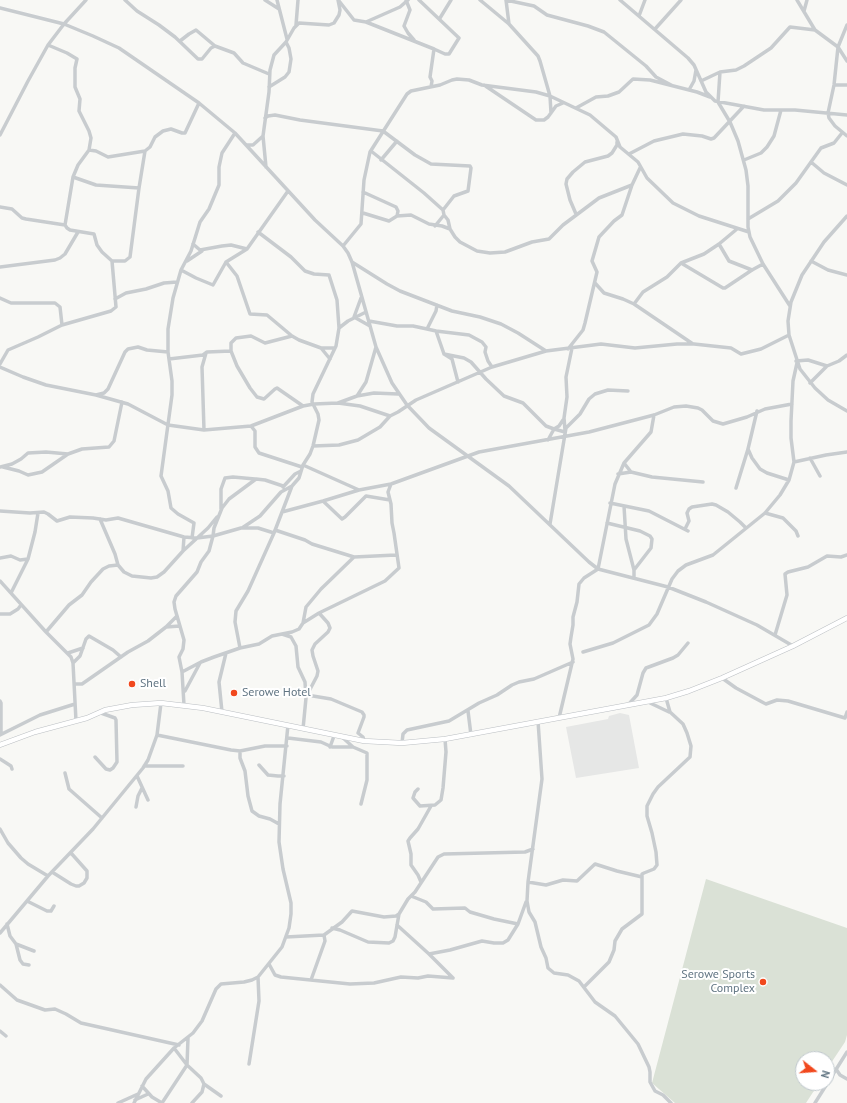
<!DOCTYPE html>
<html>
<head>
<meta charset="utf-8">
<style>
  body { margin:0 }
  #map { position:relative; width:847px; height:1103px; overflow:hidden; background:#f8f8f5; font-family:"PT Sans",sans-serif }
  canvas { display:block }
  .north { position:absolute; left:795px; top:1051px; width:40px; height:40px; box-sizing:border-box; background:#fff; border:1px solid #c0c8cd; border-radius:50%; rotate:107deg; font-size:11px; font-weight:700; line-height:16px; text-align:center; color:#617583 }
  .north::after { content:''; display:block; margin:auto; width:14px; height:18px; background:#f1481d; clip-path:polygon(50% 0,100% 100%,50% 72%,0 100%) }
</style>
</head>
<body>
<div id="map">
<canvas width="847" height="1103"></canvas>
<div class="north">N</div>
</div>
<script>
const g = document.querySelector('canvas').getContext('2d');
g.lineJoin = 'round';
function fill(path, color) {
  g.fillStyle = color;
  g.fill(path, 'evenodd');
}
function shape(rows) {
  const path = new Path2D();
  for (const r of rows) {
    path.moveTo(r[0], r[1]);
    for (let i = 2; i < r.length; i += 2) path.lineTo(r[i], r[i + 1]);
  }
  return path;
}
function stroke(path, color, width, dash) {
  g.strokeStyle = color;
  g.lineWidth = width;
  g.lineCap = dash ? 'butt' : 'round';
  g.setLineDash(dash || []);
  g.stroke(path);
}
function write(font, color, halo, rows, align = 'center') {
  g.font = font + ' "PT Sans",sans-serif';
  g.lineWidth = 4;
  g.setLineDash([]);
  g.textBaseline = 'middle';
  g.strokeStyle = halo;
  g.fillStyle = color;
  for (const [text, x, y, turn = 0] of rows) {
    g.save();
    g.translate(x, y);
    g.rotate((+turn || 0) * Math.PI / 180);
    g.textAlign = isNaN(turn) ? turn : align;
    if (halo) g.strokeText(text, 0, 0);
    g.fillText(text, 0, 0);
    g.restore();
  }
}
fill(shape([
  [620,713,629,715,639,768,576,778,566,727,608,719,609,716]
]), '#e6e7e6');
fill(shape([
  [706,879,847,928,847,1035,845,1042,827,1069,827,1059,803,1059,803,1083,819,1083,806,1103,675,1103,652,1083]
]), '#dae1d6');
const major = shape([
  [0,745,35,732,87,718,105,710,132,705,161,703,203,708,364,741,402,743,445,739,666,698,689,691,722,678,793,646,847,618]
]);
stroke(major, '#bbbfc3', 5.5);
stroke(shape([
  [125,0,137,11,159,25,175,37,198,59,202,59,211,48,215,46,234,53,243,63,269,74],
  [265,0,279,9],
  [277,0,287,39],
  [406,0,410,10,404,26,408,33,414,40],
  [419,0,459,38,449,54,445,54,434,49],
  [480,0,509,24],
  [506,0,534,6,547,15,588,26,604,32,646,66,656,77,673,86],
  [506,0,509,24,538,56,540,61,550,96,551,113],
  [620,0,688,58,694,65,706,92,715,101,764,110,795,110,847,115],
  [797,0,815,30,838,47,847,61],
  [339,1,354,20,366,22,434,49,430,77,432,81,431,87],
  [0,8,64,24,93,36,119,48,199,103,235,133,315,220,343,246,348,253,352,262,376,347,392,383,407,405,429,428,509,486,589,562,598,569,668,587,706,602,757,625,793,646],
  [804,11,807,0],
  [639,16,645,0],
  [440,18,451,0],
  [366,22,400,7,408,0],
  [296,25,298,0],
  [847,25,838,47,834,85,828,113,829,118,835,126,847,136],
  [655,29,681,0],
  [180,41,189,34,196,30,215,46],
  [48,45,67,53,77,59,75,68,75,87,80,99,79,111,89,131,91,138,89,150,78,165,73,177,65,225],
  [720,72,718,102,730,122,738,141,746,170,748,186,748,227,750,237,763,264,790,306],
  [701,81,720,72,736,70,744,66,771,48,790,27,815,30],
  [484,85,536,120,544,120,548,117,556,106,563,103],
  [834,85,847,85],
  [269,87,285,77,289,72,291,59,289,48,286,42],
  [689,90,694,81,696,70],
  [576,108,596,97,608,96,619,92,633,79,650,80,697,92,710,97],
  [265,118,268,116,275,115,300,120,383,131,415,155,431,164,470,166,471,168,468,191,454,196,443,210],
  [0,135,28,81,48,45,64,24,86,0],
  [247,145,253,145,263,136],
  [89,150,96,151,108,157,145,151,150,147,155,137,163,131,171,129,182,133,185,133,199,103],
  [371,151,424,193,443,210,444,215,448,220,450,229],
  [629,154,654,141,683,134,702,136,711,139,714,138,744,106],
  [381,160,397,141],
  [744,160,761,153,767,147,774,136,781,110],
  [811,162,824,173,847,185],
  [266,167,263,136,269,92,270,70,274,55,286,42,294,28,299,23,329,25,334,23,339,15,340,10,338,0],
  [73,177,96,185,139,188,145,151],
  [288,191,247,249,226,262,237,276,250,314,267,315,292,336,299,340,321,348,335,348],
  [363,192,396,207,398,211,397,216],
  [0,207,12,209,22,218,26,219,65,225,67,228,70,230,94,234,97,245,102,252,112,261,116,307,111,311,62,325,38,337,8,350,0,364],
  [363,213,389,221,397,216,411,215,429,224,442,226,450,229,455,237,460,242,477,251,490,253,505,252,532,242,549,239,563,225,599,198,632,185],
  [576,214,570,200,566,184,567,179,573,172,585,162,608,156,612,153,617,145,617,142],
  [847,216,824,242,802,275,791,302,788,321,789,335,800,369,815,388,828,400,847,411],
  [748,219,778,201,796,183,821,148,834,143,842,133],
  [435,226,444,215],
  [258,232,291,257,305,271,314,274,329,275,337,300,339,328],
  [193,244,200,250,222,246,231,245,247,249],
  [719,244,729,261,752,270],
  [343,246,361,224,364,180,370,152,407,94,411,91,440,85,452,80,457,79,469,80,482,85,536,92,550,96,590,115,616,137,620,147,638,162,647,178,673,203,699,216,749,232],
  [112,261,125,261,130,257,139,188],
  [187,261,202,251],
  [811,261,828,270,847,275],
  [352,262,387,284,400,291,452,311,480,317,501,324,518,333,546,351],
  [681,263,723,288,725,288,752,270,763,264],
  [0,267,55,260,60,258,65,254,78,232],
  [181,270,196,278,213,285,226,262],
  [595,283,604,293,623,299,634,304,693,344],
  [0,298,11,303,55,303,60,307,62,325],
  [115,299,126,293,146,289,164,283,177,282],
  [634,304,643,292,667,277,681,263,704,254,719,244,737,229],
  [437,305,436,311,427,329,436,331,444,354,452,359,458,382],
  [354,317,361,298],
  [354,317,370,326],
  [369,321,397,326,413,326,427,329],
  [436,331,469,335,482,342,486,347,485,352,488,361,492,367],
  [292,336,265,343,251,336,236,338,231,343,231,351,237,366,250,388,257,397,264,399,275,389,277,388,303,406],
  [321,348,330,359],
  [568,349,583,330,585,323,597,272,592,261,599,237,614,221,622,215,632,185,640,168],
  [168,352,147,350,138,347,128,349,125,352,108,389,104,393,96,395,128,404,168,425,204,430,251,426,303,406,314,404,338,403,360,406,390,416,398,412,416,400,492,367,546,351,601,344,635,348,677,344,694,344,731,348,741,354,761,349,789,335],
  [444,354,464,358,471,362,486,379,504,396,523,403,546,426,554,429,548,440],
  [169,359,203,355,207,352,231,351],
  [796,361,808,360,827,366],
  [0,367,23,377,46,385,96,395],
  [810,383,827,366,839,361,847,355],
  [357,396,366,382,376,347],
  [338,403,357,396,374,393,398,394],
  [251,426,255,431,255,447,259,453,302,467],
  [554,429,559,426,563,420],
  [554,429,565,432],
  [204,430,202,367,206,353],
  [565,430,564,418,567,397,566,377,572,348],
  [313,446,339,445,358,440,380,427,390,416],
  [748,449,752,458,760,469,767,473,789,480],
  [810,458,820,476],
  [794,462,826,455,847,452],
  [624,463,631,472],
  [303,465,359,490],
  [0,467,12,464,21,459,28,453,46,452,68,454,82,449,109,447,114,441,122,402],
  [3,467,19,471,28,475,42,472,68,454],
  [618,474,631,472,652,477,703,482],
  [283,487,295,474,301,471],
  [736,488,748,449,757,411],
  [323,501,342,519,345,517,366,496,390,500],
  [610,503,649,511,688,531],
  [624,506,626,539,634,570,634,578],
  [221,509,221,489,225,478,233,477,255,479],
  [0,511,30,513,44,512,48,514,57,521,70,517,93,518,106,520,118,518,184,537,197,538,213,536,241,528,258,528,274,533],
  [282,512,323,501,359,490,391,484,479,452,589,432,654,415,674,407,686,406,698,408,702,410,713,421,723,424,747,417,765,409,792,404],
  [765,513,783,518,796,531,798,536],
  [100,519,115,554,118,565],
  [607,523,640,531,650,536,652,539,651,548,634,570],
  [550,524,566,428,580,414,589,399,595,394,608,390,628,391],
  [242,528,260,516,281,492,292,486],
  [685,529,689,521,687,513,689,509,692,507,712,504,716,505,728,512,740,522,746,528],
  [275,530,305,540,312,544,354,557,396,555],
  [192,538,194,523,178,514,171,508,168,491,161,476,172,395,172,381,168,352,168,329,173,298,181,270,191,251,200,222,209,209,219,185,219,167,222,153,235,133],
  [183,551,184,537],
  [0,558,11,556,20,560,28,559],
  [0,581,46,632,71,657,73,663,76,721],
  [11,593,28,559,35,532,38,513],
  [0,614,10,614,18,609,21,605],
  [303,623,306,607,321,589,354,557],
  [166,627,177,616],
  [46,632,69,605,82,595,91,582,103,569,109,566,118,565,124,572,132,576,151,578,157,577,164,572,183,551,208,528,217,517],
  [282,634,291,637,296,646,298,667,305,682,306,698,303,729],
  [775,635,787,595,785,574,788,572,808,567,827,556,841,557,847,555],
  [240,648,235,622,236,611,248,591,274,533,292,486,299,478,303,465,310,454,313,446,319,420,318,414,312,402,313,394,336,346,339,328,348,321,366,312],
  [583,652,613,643,649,625,657,614,672,579,678,571,686,565,713,555,765,513,780,495,789,480,794,462,791,438,791,421,793,381,797,363],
  [68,653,83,648],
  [73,663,80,656,86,639,89,636,113,650,121,657],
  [182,672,179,657,183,649,184,640,175,609,174,602,176,596,197,572,201,562,209,551,213,536,214,528,222,508,229,499,256,479,265,480,283,486],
  [722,678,736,688,764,703,766,704,777,700,788,701,845,718,847,712],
  [74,684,82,684,128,652,148,641,166,627,180,626],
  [185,691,200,663],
  [307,695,331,699,362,712,364,715,364,717,358,733,363,737,364,741],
  [306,697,317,676,318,671,313,656,312,650,315,644,328,632,330,628,328,623,319,613],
  [0,701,1,703,1,734],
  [648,702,669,712],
  [184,705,182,672,201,662,214,657,240,648,259,644,272,636,292,632,299,629,303,623,319,613,385,581,399,568,394,533,392,523,391,504,388,492,391,484],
  [628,705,637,695,643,673,646,668,673,658,678,655,688,643],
  [468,711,471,735],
  [222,712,219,682,226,653],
  [559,718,573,659,570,644,571,637,573,625,573,617,577,602,579,584,584,578,598,569,615,484,624,463,651,432,654,415],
  [538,721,542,779,528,882,527,901,529,912,535,922,541,947,546,958,548,968,554,973,568,975,579,981,595,1002,615,1016,638,1044,649,1067,650,1072,650,1082,655,1091,663,1095,671,1103],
  [0,735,40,715,75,704],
  [157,735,231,750,240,751,265,746,287,746],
  [342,737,353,747],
  [288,738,321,742,332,747,353,747,367,753,367,780,361,804],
  [402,743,403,734,407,730,449,721,479,703,497,695,512,685,519,682,534,679,573,662],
  [330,747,334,736],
  [240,751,240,758,245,771,248,796,252,811,259,816,270,819,279,824],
  [95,757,106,769,110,770,113,768,117,762,116,720,115,718,101,713],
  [0,759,11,766,12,769],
  [259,765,268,775,278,776,284,776],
  [144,766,183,766],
  [65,773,69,789,102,818],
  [137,776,148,800],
  [418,789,415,792,413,798,420,806,435,805,441,800,443,788,446,752,445,739],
  [136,807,138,796,142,788],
  [0,829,8,843,21,858,28,864,48,876],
  [52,872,71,884,76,886,79,886,84,883,87,878,87,871,71,853],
  [421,882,418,875,411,865,411,854,408,841,410,838,418,829,431,806],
  [528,882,546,885,563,880,577,881,595,864,617,871,642,877],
  [411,896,426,902,433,909,465,908,470,912,494,919,518,924],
  [27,901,47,911,51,911,54,906],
  [7,924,10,936,16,944,34,951],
  [397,925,429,954,453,978],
  [332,928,340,930,368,942,389,943,393,941,395,937,399,914],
  [0,933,48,876,93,829,143,768,148,760,157,735,161,703],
  [286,937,324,935,342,922,352,911,384,917,396,916,399,914,408,899,415,892,438,857,444,854,525,852,533,849],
  [16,944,20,960,23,964,29,965],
  [429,954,450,950,482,941,494,943,503,943,508,940,518,924,526,902],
  [269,964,275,975,281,977,350,984,374,983,401,977,418,978,428,976,453,978],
  [311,980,325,941,324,935],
  [0,985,17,1000,45,1010,55,1009,66,1014,81,1023,179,1045],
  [584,987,609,962,614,950,615,941,622,929,642,914,642,874,644,873,654,869,657,865,656,852,652,833,647,816,647,806,653,794,658,787,690,757,691,746,687,733,683,724,670,712,666,698],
  [0,1031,6,1036],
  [174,1048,187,1065,201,1078,204,1084,221,1096],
  [249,1064,259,1001,258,977],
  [836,1069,840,1075,847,1079],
  [142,1086,152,1097,162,1103],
  [135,1100,148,1094],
  [118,1103,138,1094],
  [134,1103,146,1079,174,1048,193,1033,202,1021,216,989,221,984,244,982,252,980,258,977,282,947,289,928,291,914,291,903,283,869,279,842,280,804,288,725],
  [162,1103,187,1065,188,1038],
  [192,1103,202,1092,204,1084],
  [815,1103,847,1052]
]), '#c8cccf', 3.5);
stroke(major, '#fff', 4.5);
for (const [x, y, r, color] of [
  [132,684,4,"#f1481d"],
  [234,693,4,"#f1481d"],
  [763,982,4,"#f1481d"]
]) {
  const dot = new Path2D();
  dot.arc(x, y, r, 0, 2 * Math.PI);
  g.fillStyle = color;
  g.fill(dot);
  stroke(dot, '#fff', 1.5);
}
write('12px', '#617583', '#fff', [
  ["Shell",140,684],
  ["Serowe Hotel",242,693],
  ["Serowe Sports",755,975,"right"],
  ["Complex",755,989,"right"]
], 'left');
</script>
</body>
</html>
